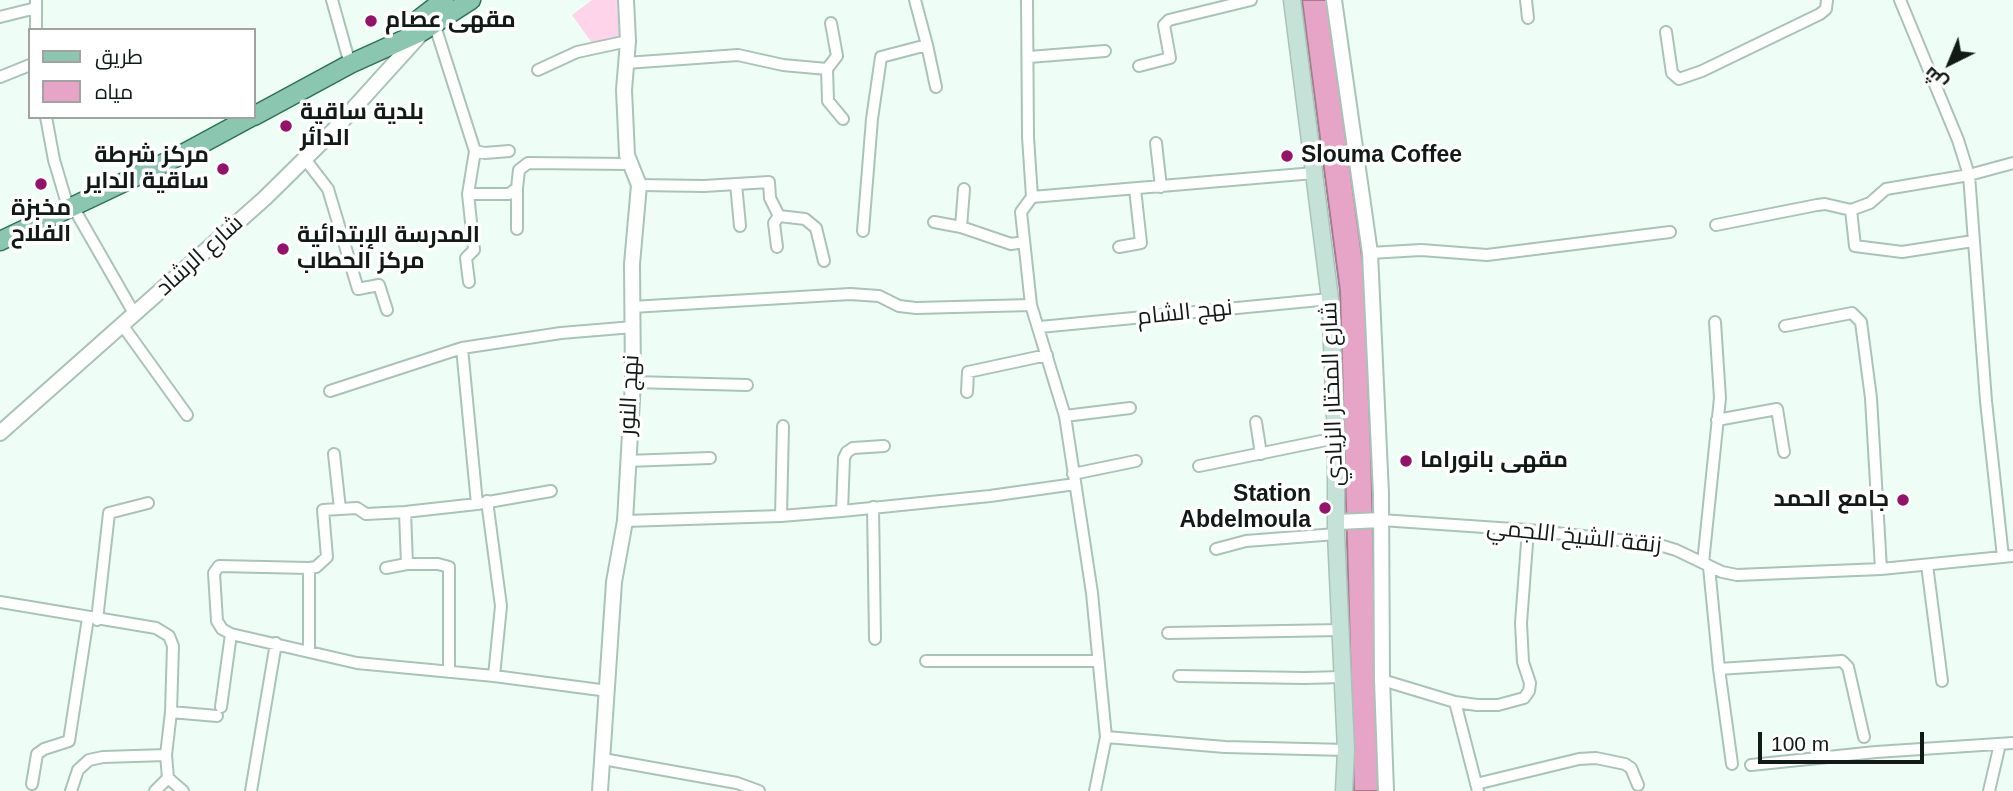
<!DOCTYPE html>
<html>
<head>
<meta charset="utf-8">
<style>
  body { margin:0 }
  #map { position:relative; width:2013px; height:791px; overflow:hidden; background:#eefef6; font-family:Helvetica,Cairo,sans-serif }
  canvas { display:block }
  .legend { position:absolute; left:28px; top:28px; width:228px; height:91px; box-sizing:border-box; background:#fff; border:2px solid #a0a3a2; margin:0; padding:9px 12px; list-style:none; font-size:21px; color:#111a16 }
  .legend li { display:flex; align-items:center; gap:14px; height:35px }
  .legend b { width:35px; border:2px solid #a0a3a2 }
  .north { position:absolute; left:1915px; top:28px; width:70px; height:70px; -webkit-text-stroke:5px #fff; paint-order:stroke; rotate:223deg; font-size:19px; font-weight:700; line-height:28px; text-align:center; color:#111a16 }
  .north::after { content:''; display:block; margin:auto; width:24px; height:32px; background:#111a16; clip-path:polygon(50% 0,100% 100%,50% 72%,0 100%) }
  .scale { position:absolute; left:1758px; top:732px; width:166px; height:32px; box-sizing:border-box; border:4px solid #111a16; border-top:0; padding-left:9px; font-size:21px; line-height:24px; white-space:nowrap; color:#111a16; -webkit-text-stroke:5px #fff; paint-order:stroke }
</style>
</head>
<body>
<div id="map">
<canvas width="2013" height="791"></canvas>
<ul class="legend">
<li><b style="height:9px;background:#8bc6b1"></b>طريق</li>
<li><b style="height:19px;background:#e6a4c6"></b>مياه</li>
</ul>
<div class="north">ش</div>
<div class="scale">100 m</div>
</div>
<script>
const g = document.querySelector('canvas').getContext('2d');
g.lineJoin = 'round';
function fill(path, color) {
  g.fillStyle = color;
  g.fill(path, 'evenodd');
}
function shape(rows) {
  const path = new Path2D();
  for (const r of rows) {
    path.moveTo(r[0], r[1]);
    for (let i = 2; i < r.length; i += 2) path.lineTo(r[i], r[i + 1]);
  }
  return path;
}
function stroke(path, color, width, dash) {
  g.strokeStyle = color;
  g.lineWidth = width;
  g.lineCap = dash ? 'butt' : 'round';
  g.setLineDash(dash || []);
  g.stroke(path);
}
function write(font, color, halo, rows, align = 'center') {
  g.font = font + ' Helvetica,Cairo,sans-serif';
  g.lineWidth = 7;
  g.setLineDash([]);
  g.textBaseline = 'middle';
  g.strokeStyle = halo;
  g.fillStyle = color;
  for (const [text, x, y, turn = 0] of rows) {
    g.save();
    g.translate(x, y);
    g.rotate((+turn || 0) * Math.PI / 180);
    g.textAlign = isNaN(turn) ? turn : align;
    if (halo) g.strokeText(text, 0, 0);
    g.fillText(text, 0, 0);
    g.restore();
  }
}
fill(shape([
  [592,0,622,0,623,37,592,43,572,15]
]), '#fdd4e9');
const water = shape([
  [1302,0,1327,0,1364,271,1371,452,1379,791,1354,791,1340,291,1302,0]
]);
fill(water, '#e6a4c6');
stroke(water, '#a67b91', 2);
const minor = shape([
  [36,0,36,30],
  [332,0,350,64],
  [1027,0,1028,137,1032,197],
  [1526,0,1528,18],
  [1900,0,1958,140,1969,175,1986,401,2003,557],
  [0,17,36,8],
  [434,23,475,151,468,194],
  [1666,32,1672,73,1679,79,1702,71,1820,14,1826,9,1827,0],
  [927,45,936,87],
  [1029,57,1105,51],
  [626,63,738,55,783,65,827,69,828,101,843,119],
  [1139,66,1170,58,1164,25,1169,20,1251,0],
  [827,69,837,56,831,23],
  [538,70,577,52,628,41],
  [0,77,30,65],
  [46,117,54,160,68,207],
  [1156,143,1161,187],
  [475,151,485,153,509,151],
  [305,159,328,189,358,289,379,285,387,310],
  [736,184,740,226],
  [639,185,704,186,769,182,770,198,779,216,805,219,816,228,824,261],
  [517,188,517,229],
  [72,205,135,315],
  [1851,210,1855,246,1902,252,1973,241],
  [934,222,961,227,1011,244,1024,242],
  [1716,225,1817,205,1825,204,1851,210,1870,203,1886,189,1969,175,2013,163],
  [961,227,964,189],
  [863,231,872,119,881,57,927,45,915,0],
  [777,247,774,223,779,216],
  [1119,247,1141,243,1135,189],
  [1370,253,1421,250,1487,255,1670,232],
  [469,282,466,258,474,250,468,194,509,194,517,188,519,170,528,163,630,164],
  [632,307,850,294,879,296,899,306,916,308,1031,305],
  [123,326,187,415],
  [1785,326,1852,313,1861,322,1871,398,1881,569],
  [1040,327,1330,299],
  [462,348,477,504],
  [633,382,747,385],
  [330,391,462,348,561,333,633,327],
  [967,392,968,372,1047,355],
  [1065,416,1130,408],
  [1717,420,1777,409,1784,452],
  [1256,422,1261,454],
  [334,454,340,509],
  [627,461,710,458],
  [1199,466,1336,438],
  [1073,474,1136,461],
  [487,501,501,606,494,676],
  [873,507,875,639],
  [842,511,844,458,847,452,853,448,884,446],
  [405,512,407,564,438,564,449,567,449,672],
  [781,516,783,426],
  [1381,520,1528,530,1656,544,1676,550,1722,572,1737,575,1881,569,2013,556],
  [625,521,781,516,842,511,990,496,1075,484],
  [1216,549,1246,541,1336,534],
  [1703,563,1720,398,1715,322],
  [1927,565,1942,681],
  [1709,567,1719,669,1732,764],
  [309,568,316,567,327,557,323,510,357,508,366,514,405,512,477,504,551,491],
  [386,568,407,564],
  [0,602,156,628,169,636,173,646,171,712,166,755,168,778,155,791],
  [97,620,109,513,148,503],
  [1168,633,1341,630],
  [309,651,309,568,219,566,214,573,217,621,222,629,231,634,357,663,494,676,608,691],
  [926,661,1098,661],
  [1719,669,1842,661,1848,667,1864,737],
  [1179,676,1305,678,1343,677],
  [1382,680,1455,702,1477,705,1498,705,1524,698,1529,691,1530,683,1523,662,1521,623,1528,530],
  [1455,702,1478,791],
  [221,707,231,634],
  [171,712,217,716],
  [1106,737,1225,747,1346,750],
  [603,759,737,783,759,791],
  [1751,765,1876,752,2013,743],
  [168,778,183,791],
  [32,784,37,754,44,749,69,741,88,618],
  [1476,784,1579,759,1596,758,1625,764,1631,768,1638,785],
  [71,791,78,770,89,760,103,757,166,755],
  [251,791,276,643],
  [1095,791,1106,737,1092,593,1065,416,1031,305,1021,212,1032,197,1314,173],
  [1989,791,2000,744]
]);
const tertiary = shape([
  [1334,0,1370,253,1381,494,1382,680,1386,791],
  [0,433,265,198,334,130,420,35],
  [1337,522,1381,520],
  [600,791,614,582,625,521,633,382,632,264,639,185,627,155,624,90,628,41,626,0]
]);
const secondary = shape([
  [1292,0,1330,299,1336,438,1336,534,1346,750,1344,791]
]);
const primary = shape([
  [414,23,444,0],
  [254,116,350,64,423,31,471,0],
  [0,241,179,156,251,117]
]);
stroke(minor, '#aac3b8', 14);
stroke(tertiary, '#aac3b8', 18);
stroke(secondary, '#aac3b8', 19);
stroke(primary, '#2e7159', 21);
stroke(minor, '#fff', 10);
stroke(tertiary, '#fff', 14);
stroke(secondary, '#c5e2d8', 16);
stroke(primary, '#8bc6b1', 18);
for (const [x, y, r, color] of [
  [371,21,7,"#95126a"],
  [286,126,7,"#95126a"],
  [1287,156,7,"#95126a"],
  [223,169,7,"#95126a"],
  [41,184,7,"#95126a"],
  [283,249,7,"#95126a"],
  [1406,461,7,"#95126a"],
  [1903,500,7,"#95126a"],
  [1325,508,7,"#95126a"]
]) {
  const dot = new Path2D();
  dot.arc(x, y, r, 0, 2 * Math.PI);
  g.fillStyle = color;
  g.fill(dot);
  stroke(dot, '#fff', 2.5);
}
write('bold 23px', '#111a16', '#fff', [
  ["مقهى عصام",385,21],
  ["بلدية ساقية",300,113],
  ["الدائر",300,139],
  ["مركز شرطة",209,156,"right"],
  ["ساقية الداير",209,182,"right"],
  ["Slouma Coffee",1301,156],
  ["مخبزة",41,209,"center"],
  ["الفلاح",41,235,"center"],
  ["المدرسة الإبتدائية",297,236],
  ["مركز الحطاب",297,262],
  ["مقهى بانوراما",1420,461],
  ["Station",1311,495,"right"],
  ["Abdelmoula",1311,521,"right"],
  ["جامع الحمد",1889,500,"right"]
], 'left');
write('23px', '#111a16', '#fff', [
  ["شارع الرشاد",200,256,-42],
  ["نهج الشام",1185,313,-6],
  ["شارع المختار الزيادي",1333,394,-92],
  ["نهج النور",630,395,-87],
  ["زنقة الشيخ اللجمي",1574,537,6]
]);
</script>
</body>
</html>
